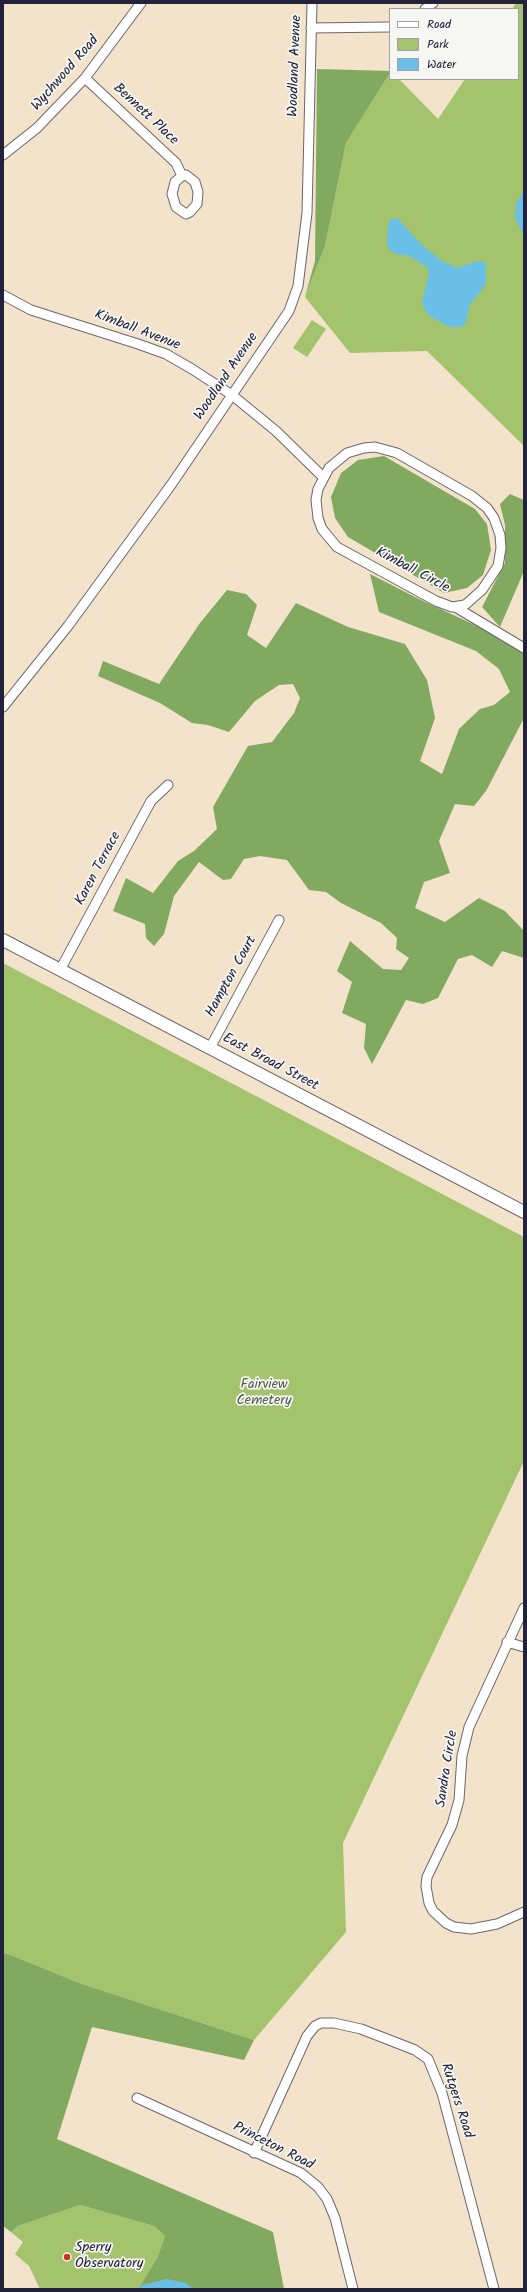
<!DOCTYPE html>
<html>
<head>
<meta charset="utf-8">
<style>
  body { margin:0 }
  #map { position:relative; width:527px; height:2292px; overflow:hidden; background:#f2e3ca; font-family:Kalam,sans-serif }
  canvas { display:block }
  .frame { position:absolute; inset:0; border:4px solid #22223b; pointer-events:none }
  .legend { position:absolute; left:389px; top:8px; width:130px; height:72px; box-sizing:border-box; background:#f6f6f2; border:1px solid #a1a1a9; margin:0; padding:5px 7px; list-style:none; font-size:12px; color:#22223b }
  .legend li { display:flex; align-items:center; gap:8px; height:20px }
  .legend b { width:20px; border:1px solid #a1a1a9 }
</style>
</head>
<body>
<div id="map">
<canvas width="527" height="2292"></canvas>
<div class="frame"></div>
<ul class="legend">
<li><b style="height:5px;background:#fff"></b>Road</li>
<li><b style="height:11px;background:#a3c36c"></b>Park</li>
<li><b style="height:11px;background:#6abfe6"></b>Water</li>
</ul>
</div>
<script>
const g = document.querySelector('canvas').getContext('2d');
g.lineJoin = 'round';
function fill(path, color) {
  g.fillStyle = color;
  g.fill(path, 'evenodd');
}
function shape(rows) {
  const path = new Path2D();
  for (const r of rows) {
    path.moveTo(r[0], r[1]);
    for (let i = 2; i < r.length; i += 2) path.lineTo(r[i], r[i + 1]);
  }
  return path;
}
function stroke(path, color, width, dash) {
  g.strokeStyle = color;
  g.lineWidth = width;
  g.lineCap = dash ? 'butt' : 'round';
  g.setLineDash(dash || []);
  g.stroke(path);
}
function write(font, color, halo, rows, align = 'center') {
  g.font = font + ' Kalam,sans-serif';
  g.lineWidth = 3.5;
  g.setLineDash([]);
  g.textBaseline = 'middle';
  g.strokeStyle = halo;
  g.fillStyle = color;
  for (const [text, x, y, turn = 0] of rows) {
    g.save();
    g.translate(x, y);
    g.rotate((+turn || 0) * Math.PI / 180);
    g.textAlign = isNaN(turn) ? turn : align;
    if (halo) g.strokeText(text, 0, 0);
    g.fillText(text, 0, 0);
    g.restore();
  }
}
fill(shape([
  [516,3,524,3,524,446,427,351,350,353,305,297,325,246,346,143,390,73,390,79,399,79,438,119,465,79,518,79,518,9,512,9],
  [312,320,326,329,307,357,293,348],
  [3,963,524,1237,524,1461,343,1843,346,1932,254,2040,82,1984,3,1952],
  [80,2205,154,2226,165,2236,157,2258,138,2289,40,2289,29,2266,15,2254,23,2242,11,2232,18,2226]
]), '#a3c36c');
fill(shape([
  [317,69,390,71,390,73,346,143,325,246,305,297,315,261],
  [384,456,475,509,487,524,491,550,483,575,467,588,444,593,348,537,335,518,331,497,341,473,358,460],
  [510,494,524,500,524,571,500,627,482,607,505,563,505,525,500,504],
  [370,574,421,600,490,632,524,653,524,718,486,791,474,806,455,804,439,841,450,873,424,882,415,908,445,922,479,898,505,911,524,931,524,958,502,951,492,967,472,955,458,959,438,998,423,1004,406,1000,372,1064,364,1048,366,1024,342,1013,352,982,337,971,350,941,383,969,401,970,409,958,396,949,397,938,381,923,341,903,326,892,309,890,287,860,260,856,244,859,231,879,223,880,199,862,174,896,164,934,154,946,146,938,145,924,113,911,126,878,153,893,178,861,194,851,217,829,213,807,248,746,272,742,294,713,300,698,293,684,279,685,255,701,229,732,208,725,192,723,160,703,98,676,103,661,159,684,200,623,227,590,246,594,257,605,247,635,266,648,296,603,348,627,405,644,427,680,435,718,420,761,442,774,459,729,480,709,494,705,510,692,499,669,476,651,379,612],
  [3,1952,82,1984,254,2040,244,2060,92,2027,57,2139,273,2232,284,2289,138,2289,157,2258,165,2236,154,2226,80,2205,18,2226,11,2232,3,2226]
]), '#82a960');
fill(shape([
  [524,190,524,236,515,218,516,204],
  [397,218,422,245,442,261,457,268,478,261,486,263,486,284,469,306,466,322,462,327,449,327,428,315,424,308,422,301,429,274,427,267,409,256,396,254,388,249,387,242,388,225,391,219],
  [167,2279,186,2283,193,2289,138,2289,142,2285]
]), '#6abfe6');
const minor = shape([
  [425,9,433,3],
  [311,28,390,27],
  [85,78,176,163,182,176],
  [3,155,37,128,85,78,141,3],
  [186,175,195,182,198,192,197,204,190,212,186,214,176,207,172,194,175,182,182,176,186,175],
  [3,295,31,310,138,344,166,354,192,369,232,395,276,431,323,477],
  [375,447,397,453,472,496,487,508,494,518,500,535,501,548,498,566,482,590,465,605,452,607,436,601,337,547,322,529,318,518,316,500,318,489,329,468,347,453,364,448,375,447],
  [457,608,524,648],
  [3,707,68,626,171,485,289,311,298,286,307,213,312,3],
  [60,970,151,801,168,785],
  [210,1048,279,920],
  [524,1608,469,1727,462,1756,459,1800,452,1825,427,1877,426,1886,429,1903,433,1911,446,1923,454,1927,471,1929,497,1924,524,1912],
  [507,1642,524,1647],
  [137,2098,301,2173,318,2187,327,2199,335,2218,353,2289],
  [254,2153,307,2036,315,2026,321,2023,334,2023,361,2029,415,2050,428,2059,442,2093,494,2289]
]);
const tertiary = shape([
  [3,940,524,1212]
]);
stroke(minor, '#6b666d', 11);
stroke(tertiary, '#6b666d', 14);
stroke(minor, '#fff', 9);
stroke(tertiary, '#fff', 12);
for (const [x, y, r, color] of [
  [67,2257,4,"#c8321e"]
]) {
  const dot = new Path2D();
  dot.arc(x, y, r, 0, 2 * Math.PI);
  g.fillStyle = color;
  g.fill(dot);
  stroke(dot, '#f6f6f2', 1.5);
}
write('14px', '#22223b', '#f6f6f2', [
  ["Woodland Avenue",296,66,-88],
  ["Wychwood Road",66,74,-49],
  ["Bennett Place",145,115,43],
  ["Kimball Avenue",137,331,21],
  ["Woodland Avenue",227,377,-56],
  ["Kimball Circle",412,571,28],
  ["Karen Terrace",99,869,-62],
  ["Hampton Court",232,977,-61],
  ["East Broad Street",270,1063,28],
  ["Sandra Circle",448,1769,-81],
  ["Rutgers Road",456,2101,72],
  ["Princeton Road",273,2147,27]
]);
write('14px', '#4f5a4c', '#f6f6f2', [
  ["Fairview",264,1386],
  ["Cemetery",264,1402]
]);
write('14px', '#22223b', '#f6f6f2', [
  ["Sperry",75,2249],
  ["Observatory",75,2265]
], 'left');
</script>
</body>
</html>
